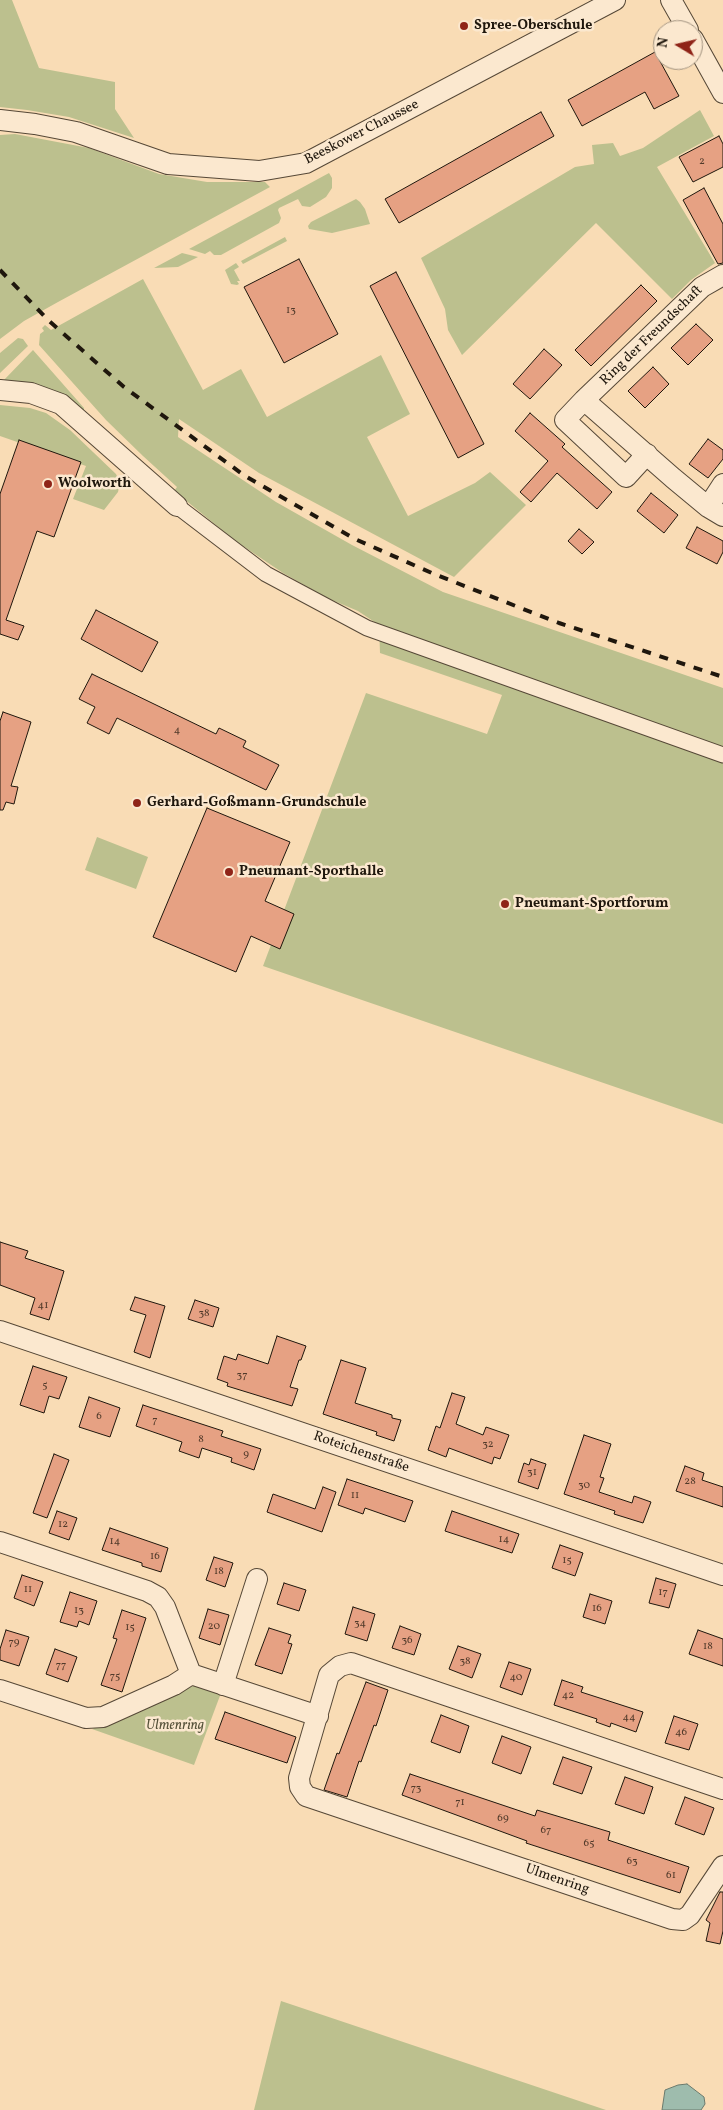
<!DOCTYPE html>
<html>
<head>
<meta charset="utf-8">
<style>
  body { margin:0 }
  #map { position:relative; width:723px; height:2110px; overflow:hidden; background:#f9dcb5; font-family:Vollkorn,serif }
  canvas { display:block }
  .north { position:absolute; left:653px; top:20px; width:50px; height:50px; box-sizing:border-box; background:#fbe8cf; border:1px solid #a39481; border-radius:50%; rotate:279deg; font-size:14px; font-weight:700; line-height:20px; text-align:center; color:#1f170d }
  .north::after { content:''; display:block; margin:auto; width:18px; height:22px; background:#8f2418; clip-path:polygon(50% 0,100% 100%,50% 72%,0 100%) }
</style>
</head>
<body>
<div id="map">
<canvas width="723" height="2110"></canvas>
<div class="north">N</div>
</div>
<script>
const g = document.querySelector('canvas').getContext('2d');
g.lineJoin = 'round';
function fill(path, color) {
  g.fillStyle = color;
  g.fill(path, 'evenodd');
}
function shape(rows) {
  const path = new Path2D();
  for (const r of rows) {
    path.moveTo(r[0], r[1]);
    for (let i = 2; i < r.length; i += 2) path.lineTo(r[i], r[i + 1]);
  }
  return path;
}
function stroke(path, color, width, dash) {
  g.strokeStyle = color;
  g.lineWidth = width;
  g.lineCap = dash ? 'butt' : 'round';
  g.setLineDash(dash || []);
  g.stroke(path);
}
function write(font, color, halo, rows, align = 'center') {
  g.font = font + ' Vollkorn,serif';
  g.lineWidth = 5;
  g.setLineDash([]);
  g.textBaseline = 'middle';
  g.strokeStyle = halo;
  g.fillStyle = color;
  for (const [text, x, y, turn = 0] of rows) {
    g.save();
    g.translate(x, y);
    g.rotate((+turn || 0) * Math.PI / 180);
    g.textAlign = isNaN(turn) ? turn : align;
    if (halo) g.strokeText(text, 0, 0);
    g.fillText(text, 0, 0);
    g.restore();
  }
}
fill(shape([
  [0,0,12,0,39,68,115,82,115,109,134,138,69,117,27,110,0,107],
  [700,110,714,136,657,167,715,263,691,280,672,299,596,223,462,355,448,330,445,309,421,258,575,167,594,164,592,145,613,143,620,156,643,148],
  [15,134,89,148,159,174,207,182,265,182,270,187,58,302,24,321,0,339,0,135],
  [329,173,332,178,332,188,326,197,310,207,302,206,298,199,279,208,278,210,281,218,279,223,221,255,214,255,210,251,205,254,189,249],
  [356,199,360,202,365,209,370,224,332,233,309,229,308,226,311,222],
  [285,237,287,241,243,264,241,261],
  [182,253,198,257,178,267,154,268],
  [236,263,239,267,234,270,240,281,237,281,239,284,237,285,231,284,225,270],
  [143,279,203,390,241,369,267,417,381,355,410,414,367,437,408,516,475,483,490,472,526,505,454,577,259,473,179,419,178,437,276,502,352,545,443,592,723,688,723,1124,263,966,366,693,487,734,502,695,380,653,379,625,358,611,327,598,283,573,234,540,178,494,172,494,177,487,143,456,106,420,39,345,40,334,44,331,42,328,45,325,51,330],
  [18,338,23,339,28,346,0,373,0,353],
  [33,350,84,408,84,410,74,404,2,382],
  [0,405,30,408,46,413,70,430,116,474,120,483,118,492,104,510,73,499,86,466,0,436],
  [97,837,148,857,136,889,85,870],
  [195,1685,221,1693,194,1765,92,1729],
  [281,2001,606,2110,254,2110]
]), '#bcc08e');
const water = shape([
  [687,2084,704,2097,705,2104,701,2110,662,2110,665,2090,678,2085,687,2084]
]);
fill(water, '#9ebcad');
stroke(water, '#6b7a6d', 1);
const building = shape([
  [655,52,679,96,654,109,645,92,582,126,568,100,655,52],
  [541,112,554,136,399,223,385,199,541,112],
  [719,136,723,144,723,167,693,182,679,157,719,136],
  [704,188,723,224,723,263,718,264,683,200,704,188],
  [299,259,338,334,284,363,244,287,299,259],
  [396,272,484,444,458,458,370,286,396,272],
  [641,285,657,301,591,366,575,350,641,285],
  [696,324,713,340,688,365,671,348,696,324],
  [544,349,562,365,530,399,513,384,544,349],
  [653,367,669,384,645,408,628,391,653,367],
  [530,413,565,444,562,447,612,492,597,509,557,473,531,502,520,492,548,461,515,431,530,413],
  [708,439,723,450,723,459,708,478,689,464,708,439],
  [19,440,81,462,54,537,37,531,6,620,24,626,18,640,0,634,0,494,19,440],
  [651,493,678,515,664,533,637,511,651,493],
  [697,527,723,541,723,552,717,564,686,548,697,527],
  [579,529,594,542,582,554,568,541,579,529],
  [96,610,158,642,142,672,81,639,96,610],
  [92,674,216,734,219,728,246,741,243,747,279,765,266,790,117,718,109,734,87,723,95,707,79,699,92,674],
  [3,712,31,722,11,786,18,787,14,804,6,802,3,810,0,810,0,721,3,712],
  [207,808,290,842,265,901,294,914,280,949,251,936,236,972,153,937,207,808],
  [0,1242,28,1251,25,1258,64,1271,49,1320,30,1314,35,1298,0,1285,0,1242],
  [135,1297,165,1306,150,1358,134,1352,146,1315,130,1310,135,1297],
  [195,1300,219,1308,213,1327,188,1319,195,1300],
  [277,1336,306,1346,301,1360,299,1360,290,1387,298,1389,292,1406,227,1386,228,1383,217,1379,224,1356,236,1360,238,1354,268,1364,277,1336],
  [341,1360,366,1368,355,1403,392,1415,392,1418,401,1420,394,1441,376,1435,377,1432,323,1414,341,1360],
  [33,1366,67,1377,59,1399,49,1396,44,1413,20,1405,33,1366],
  [452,1393,465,1397,456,1424,483,1435,486,1427,509,1435,500,1459,494,1457,492,1464,449,1448,446,1457,428,1450,436,1426,440,1428,452,1393],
  [89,1397,120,1408,110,1437,79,1427,89,1397],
  [143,1405,223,1431,221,1436,261,1449,254,1470,231,1462,232,1458,202,1448,199,1458,179,1451,182,1442,136,1426,143,1405],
  [584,1435,611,1444,600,1477,604,1478,599,1492,632,1503,634,1496,651,1502,643,1523,614,1514,615,1511,564,1494,584,1435],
  [54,1454,69,1460,47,1518,33,1513,54,1454],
  [531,1459,546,1464,538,1489,518,1482,524,1463,529,1465,531,1459],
  [685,1466,704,1473,702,1480,723,1487,723,1507,676,1491,685,1466],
  [347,1479,413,1501,405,1522,365,1508,363,1514,338,1505,347,1479],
  [323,1487,336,1492,322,1532,267,1512,273,1494,315,1509,323,1487],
  [57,1511,77,1518,69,1540,49,1533,57,1511],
  [452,1511,519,1534,512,1553,445,1531,452,1511],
  [110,1528,168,1548,161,1572,142,1566,142,1563,102,1550,110,1528],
  [560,1545,583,1553,575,1576,552,1568,560,1545],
  [214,1557,233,1563,225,1587,206,1580,214,1557],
  [22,1575,43,1582,34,1606,14,1598,22,1575],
  [656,1578,676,1584,669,1608,649,1603,656,1578],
  [284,1583,306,1590,299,1611,277,1604,284,1583],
  [70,1592,97,1601,89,1625,79,1621,77,1627,60,1622,70,1592],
  [590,1594,612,1601,605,1624,583,1617,590,1594],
  [353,1607,375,1614,367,1641,345,1634,353,1607],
  [208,1609,229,1615,220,1645,199,1638,208,1609],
  [122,1610,146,1618,122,1692,101,1685,117,1639,113,1638,122,1610],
  [400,1626,421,1634,414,1655,392,1648,400,1626],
  [269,1628,291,1635,288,1643,292,1644,282,1674,255,1665,269,1628],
  [6,1630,29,1637,19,1666,0,1660,0,1649,6,1630],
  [698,1630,723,1639,723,1666,689,1654,698,1630],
  [458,1646,481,1654,472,1678,449,1669,458,1646],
  [55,1649,77,1657,68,1682,46,1674,55,1649],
  [509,1662,531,1669,522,1695,500,1687,509,1662],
  [562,1680,583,1687,581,1692,643,1712,636,1732,611,1723,610,1727,596,1722,597,1719,554,1705,562,1680],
  [366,1682,388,1690,376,1726,374,1725,361,1762,359,1761,347,1797,324,1790,337,1753,339,1754,366,1682],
  [225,1712,296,1737,287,1763,215,1739,225,1712],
  [441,1715,469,1726,460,1753,431,1742,441,1715],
  [674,1716,698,1724,689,1750,665,1743,674,1716],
  [502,1736,531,1747,521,1774,492,1763,502,1736],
  [563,1757,592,1767,582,1794,553,1784,563,1757],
  [410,1774,535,1816,537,1810,610,1832,608,1840,689,1867,680,1893,526,1843,527,1841,402,1795,410,1774],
  [625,1777,653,1787,644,1814,615,1804,625,1777],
  [685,1797,714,1808,704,1835,675,1824,685,1797],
  [720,1892,723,1892,723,1931,720,1944,706,1941,710,1923,706,1920,720,1892]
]);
fill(building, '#e6a183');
stroke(building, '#1f170d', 1);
const pedestrian = shape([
  [177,506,266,574,367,628,723,755]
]);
const minor = shape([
  [671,0,688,30],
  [693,39,723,93],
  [0,120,35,124,76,132,168,164,259,171,306,163,615,0],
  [723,275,702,287,584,400,673,478,708,507,723,516],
  [0,390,31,393,61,404,177,506],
  [584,400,565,420,626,477,647,454],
  [708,507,723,484],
  [0,1331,723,1575],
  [0,1542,147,1591,158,1597,165,1607,191,1674],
  [191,1674,318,1716],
  [223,1685,257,1579],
  [0,1690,86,1718,103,1717,174,1685,191,1674],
  [723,1789,351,1663,340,1666,329,1675,299,1778,300,1787,306,1796,672,1919,683,1920,690,1915,723,1866]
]);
stroke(pedestrian, '#564837', 17);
stroke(minor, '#564837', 22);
stroke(pedestrian, '#fbe8cf', 15);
stroke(minor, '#fbe8cf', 20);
stroke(shape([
  [0,270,48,320,124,387,245,476,355,539,434,574,559,623,723,677]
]), '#1f170d', 4, [9, 9]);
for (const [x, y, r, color] of [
  [464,26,5,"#8f2418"],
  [48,484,5,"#8f2418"],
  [137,803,5,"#8f2418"],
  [229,872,5,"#8f2418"],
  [505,904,5,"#8f2418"]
]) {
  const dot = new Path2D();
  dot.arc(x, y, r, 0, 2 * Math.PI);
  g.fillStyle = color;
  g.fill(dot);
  stroke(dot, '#fbe8cf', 2);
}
write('11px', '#513a2a', null, [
  ["2",702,162],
  ["13",291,311],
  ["4",177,731],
  ["41",43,1306],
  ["38",204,1314],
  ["37",242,1376],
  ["5",45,1386],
  ["6",99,1417],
  ["7",155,1421],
  ["8",201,1440],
  ["32",488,1445],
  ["9",246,1455],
  ["31",532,1473],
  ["28",690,1482],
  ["30",584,1486],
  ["11",355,1496],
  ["12",63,1525],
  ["14",504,1540],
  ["14",115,1542],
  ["16",155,1557],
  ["15",567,1561],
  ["18",219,1572],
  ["11",28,1590],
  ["17",663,1593],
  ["16",597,1609],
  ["13",79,1611],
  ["34",360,1624],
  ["20",214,1627],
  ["15",130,1628],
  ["36",407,1641],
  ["79",14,1643],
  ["18",708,1647],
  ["38",465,1662],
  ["77",61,1666],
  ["75",115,1677],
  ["40",516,1678],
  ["42",568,1696],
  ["44",629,1718],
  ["46",681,1733],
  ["73",416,1789],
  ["71",460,1803],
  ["69",503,1819],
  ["67",546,1831],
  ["65",589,1844],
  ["63",632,1862],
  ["61",671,1876]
]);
write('bold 14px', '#1f170d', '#fbe8cf', [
  ["Spree-Oberschule",474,26],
  ["Woolworth",58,484],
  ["Gerhard-Goßmann-Grundschule",147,803],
  ["Pneumant-Sporthalle",239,872],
  ["Pneumant-Sportforum",515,904]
], 'left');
write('14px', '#1f170d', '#fbe8cf', [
  ["Beeskower Chaussee",362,133,-27],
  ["Ring der Freundschaft",652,336,-44],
  ["Roteichenstraße",361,1453,19],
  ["Ulmenring",557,1880,19]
]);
write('italic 14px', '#56523a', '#fbe8cf', [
  ["Ulmenring",175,1726]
]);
</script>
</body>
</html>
